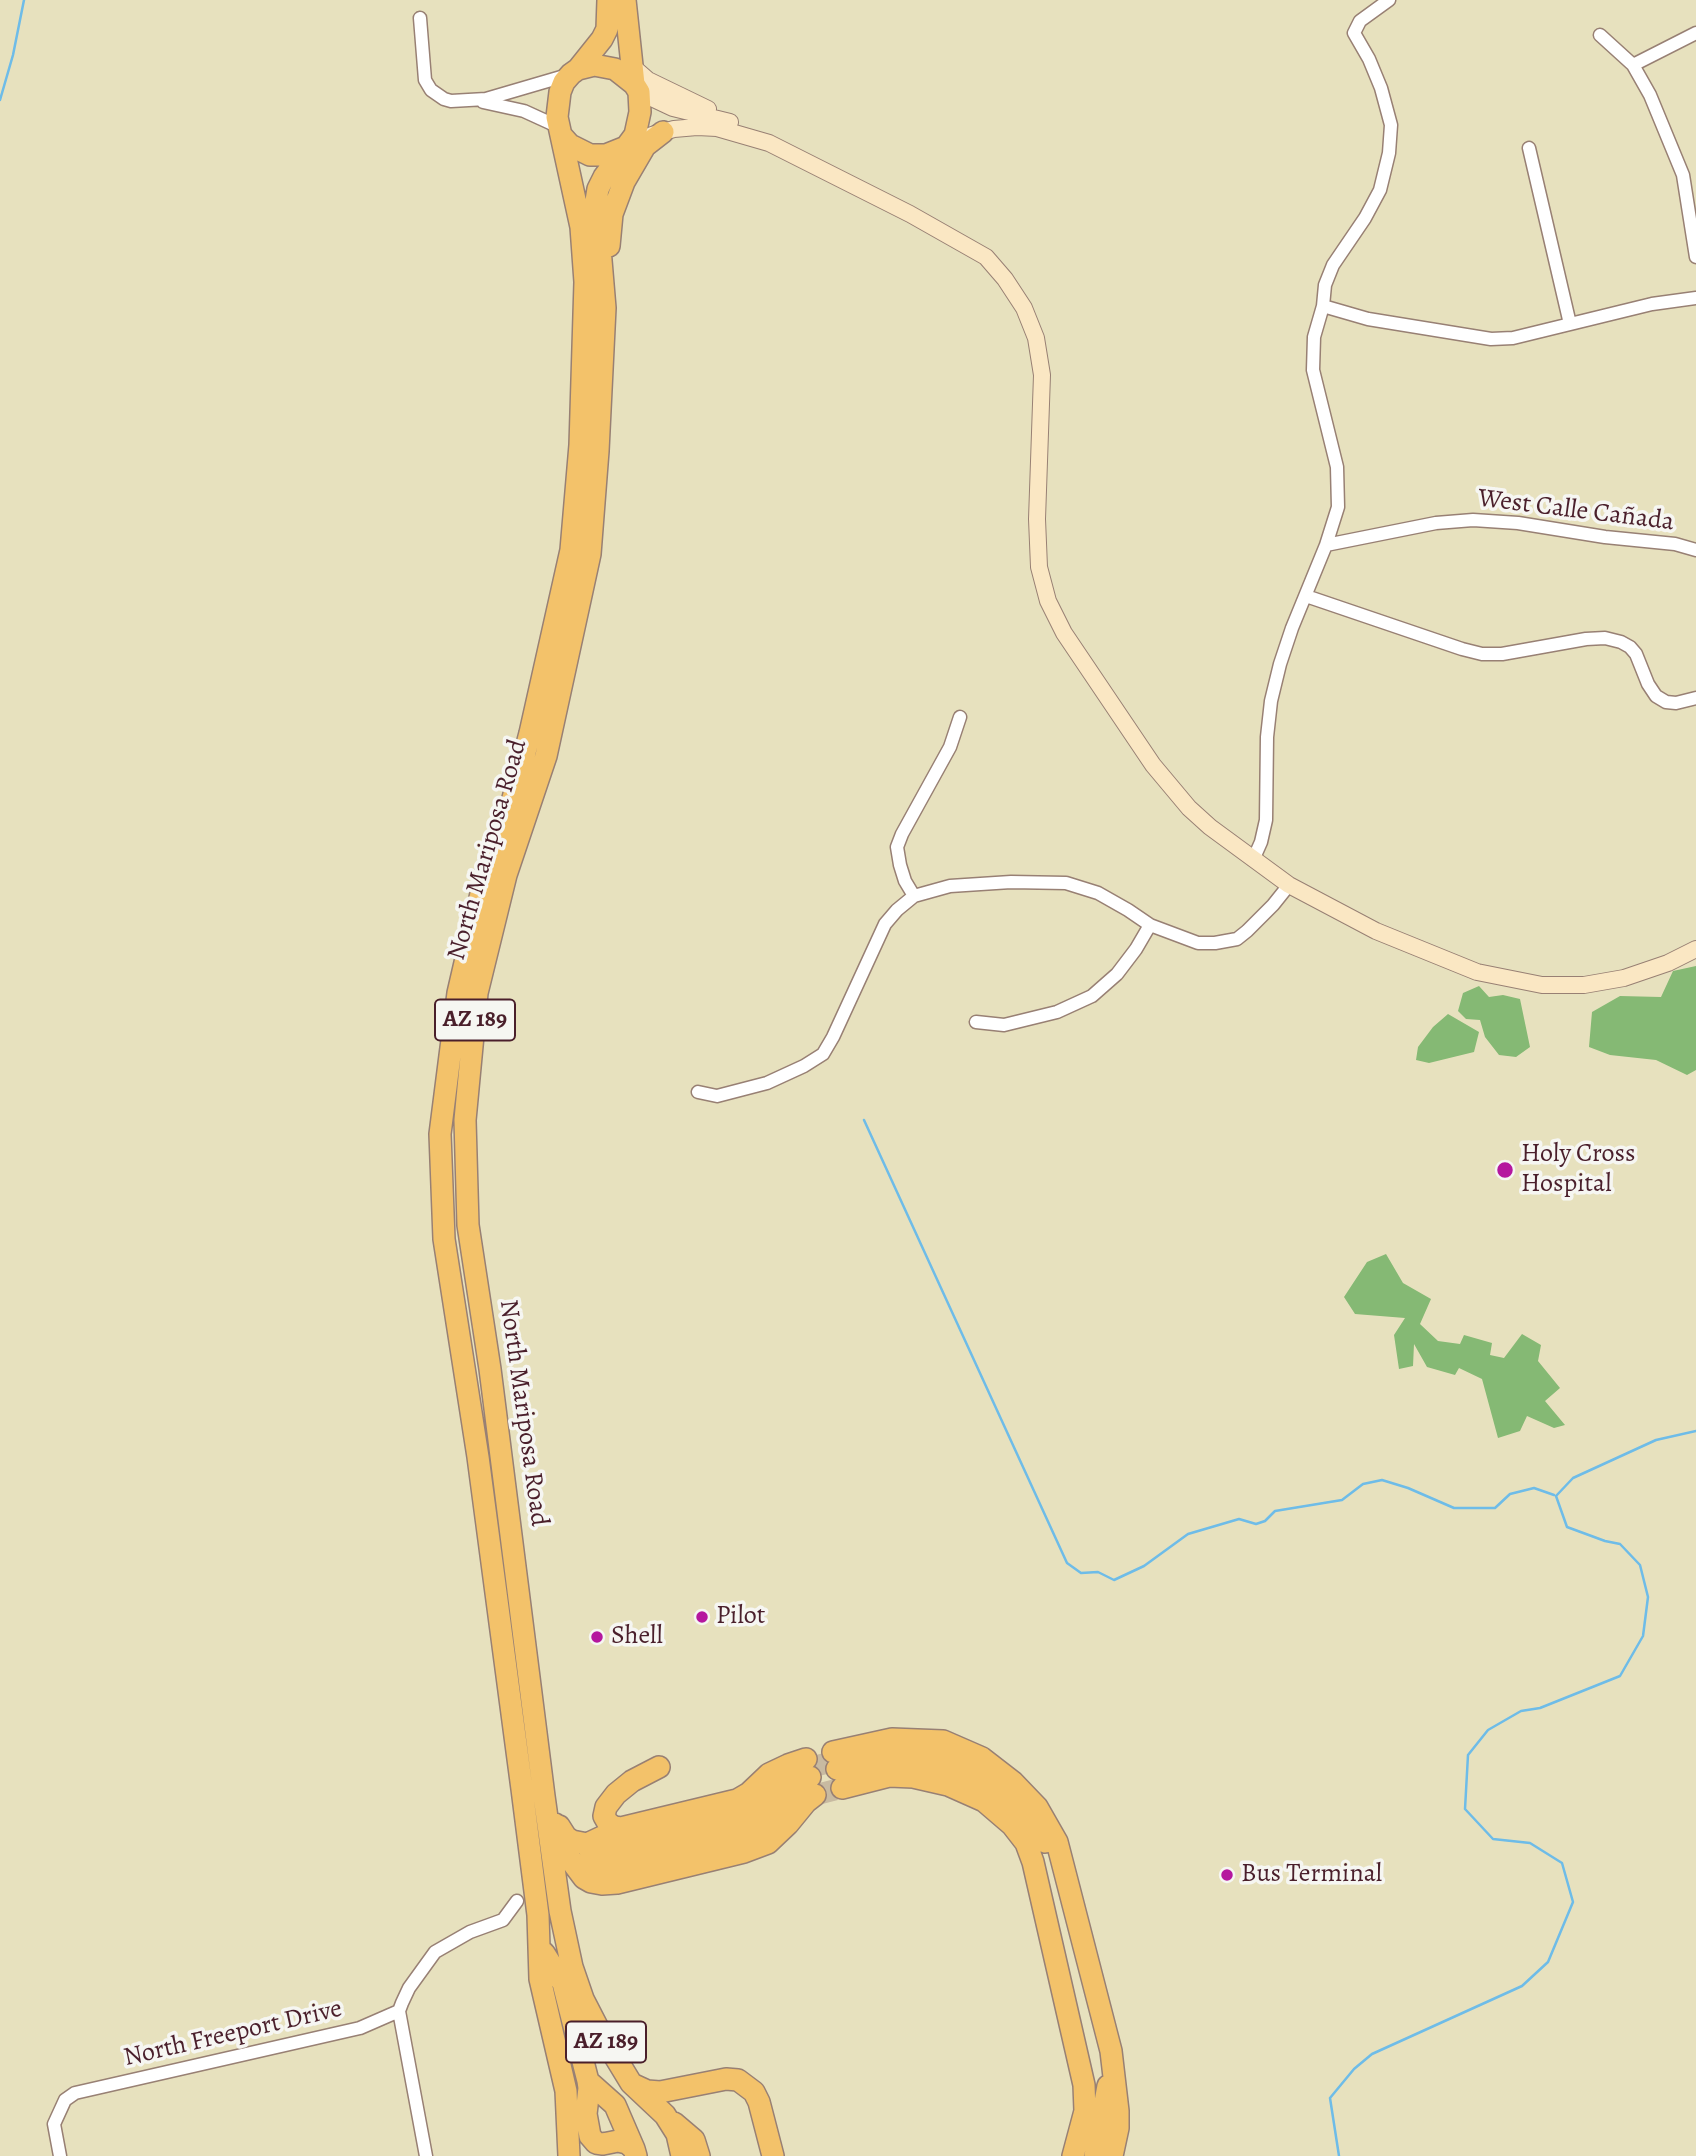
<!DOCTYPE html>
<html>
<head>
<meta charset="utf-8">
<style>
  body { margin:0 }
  canvas { display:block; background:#e7e1be }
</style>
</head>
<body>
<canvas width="1696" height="2156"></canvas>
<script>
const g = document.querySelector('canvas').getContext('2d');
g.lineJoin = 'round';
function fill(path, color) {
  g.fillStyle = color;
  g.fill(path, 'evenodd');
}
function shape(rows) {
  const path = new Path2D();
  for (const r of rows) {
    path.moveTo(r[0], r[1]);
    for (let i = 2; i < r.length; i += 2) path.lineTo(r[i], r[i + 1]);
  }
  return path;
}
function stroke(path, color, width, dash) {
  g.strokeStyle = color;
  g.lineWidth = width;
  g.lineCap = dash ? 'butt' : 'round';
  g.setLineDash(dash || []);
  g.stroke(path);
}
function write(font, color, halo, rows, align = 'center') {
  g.font = font + ' Alegreya,serif';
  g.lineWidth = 7;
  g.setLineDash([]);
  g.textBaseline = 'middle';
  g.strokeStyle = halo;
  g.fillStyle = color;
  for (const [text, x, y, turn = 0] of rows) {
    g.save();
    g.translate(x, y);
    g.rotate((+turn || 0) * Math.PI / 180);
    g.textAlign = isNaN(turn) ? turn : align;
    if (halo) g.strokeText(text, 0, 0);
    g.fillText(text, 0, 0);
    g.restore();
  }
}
fill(shape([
  [1696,966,1696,1070,1687,1075,1656,1060,1610,1055,1589,1047,1592,1012,1620,996,1661,997,1673,971],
  [1479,986,1489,997,1503,995,1520,999,1530,1047,1516,1057,1499,1055,1485,1037,1480,1020,1466,1019,1458,1011,1463,993],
  [1448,1014,1479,1032,1474,1052,1429,1063,1416,1060,1418,1047,1433,1027],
  [1386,1254,1403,1283,1431,1299,1420,1324,1438,1341,1460,1344,1464,1335,1492,1343,1490,1355,1504,1358,1522,1334,1541,1345,1538,1361,1560,1388,1545,1401,1565,1425,1554,1428,1527,1416,1520,1431,1498,1438,1482,1379,1459,1368,1455,1375,1427,1367,1414,1344,1413,1366,1399,1369,1394,1335,1405,1318,1355,1314,1344,1297,1367,1262]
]), '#85b974');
stroke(shape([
  [0,100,13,55,24,0],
  [864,1120,1067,1563,1081,1573,1098,1572,1114,1580,1144,1566,1188,1534,1239,1519,1256,1524,1265,1521,1275,1511,1342,1500,1363,1484,1382,1480,1408,1488,1454,1508,1495,1508,1510,1494,1534,1488,1554,1495],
  [1339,2156,1330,2098,1354,2069,1372,2054,1522,1986,1548,1962,1573,1902,1562,1863,1530,1843,1493,1839,1465,1809,1468,1755,1488,1730,1521,1711,1540,1708,1620,1676,1643,1636,1648,1597,1640,1565,1620,1544,1605,1541,1567,1527,1556,1496,1573,1478,1656,1440,1696,1431]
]), '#6ebce8', 2.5);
stroke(shape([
  [808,1768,835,1761],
  [815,1795,842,1788]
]), '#c8baa1', 21, [21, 10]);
const street = shape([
  [420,18,425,80,431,90,444,99,451,101,486,99,568,75],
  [1600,35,1633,65,1650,95,1683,175,1696,257],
  [1633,65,1696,33],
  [483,102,524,111,559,127],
  [1529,148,1570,324],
  [1323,306,1368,319,1491,339,1513,338,1652,304,1696,298],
  [1326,545,1436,523,1473,520,1518,523,1605,537,1675,544,1696,550],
  [1306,596,1462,649,1482,654,1502,654,1586,639,1605,638,1621,642,1630,647,1636,654,1648,684,1656,696,1666,702,1676,703,1696,698],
  [1253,860,1261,842,1266,820,1267,737,1271,701,1280,664,1292,628,1326,545,1338,507,1337,467,1313,370,1314,337,1323,306,1325,285,1333,265,1365,218,1380,190,1389,153,1391,125,1381,88,1369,59,1354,33,1360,21,1389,0],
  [914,896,905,881,900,865,897,847,902,834,950,747,960,717],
  [976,1022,1004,1025,1057,1012,1092,996,1117,974,1136,949,1150,925],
  [698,1092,717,1096,767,1083,804,1066,823,1054,833,1037,885,924,897,910,914,896,950,886,1011,882,1066,883,1098,893,1128,910,1150,925,1198,943,1215,943,1237,939,1247,931,1273,905,1289,885],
  [60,2156,54,2124,65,2100,75,2093,360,2028,399,2011],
  [426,2156,399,2011,402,2003,409,1988,435,1952,470,1932,503,1920,517,1901]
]);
const secondary = shape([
  [632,66,648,80,708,109],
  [639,92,673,108,730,122],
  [652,135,674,129,697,127,717,128,769,143,910,214,986,257,1005,279,1024,308,1036,338,1042,375,1037,519,1039,567,1048,601,1064,633,1153,765,1189,808,1210,827,1289,885,1376,931,1477,972,1542,985,1584,985,1624,978,1668,963,1696,949]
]);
const highway = shape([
  [625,0,634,84,639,92,640,112,635,135,604,177,598,189,596,201,605,308,598,451,590,554,546,756,506,875,477,993,465,1120,468,1225,490,1369,544,1796,560,1911,572,1967,583,1999,600,2032,631,2083,665,2115,677,2134,682,2156],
  [578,69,602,39,607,29,608,0],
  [561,135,570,145,590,155,606,155,626,147],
  [609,246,612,214,624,182,645,146,663,132],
  [833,1752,892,1739,943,1741,982,1758,1013,1782,1037,1807,1057,1842,1111,2051,1118,2111,1118,2128,1112,2156],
  [837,1769,891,1757,938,1761,972,1774,1000,1792,1021,1811,1045,1842],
  [842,1788,889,1776,913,1777,948,1785,984,1801,1012,1825,1026,1843,1033,1862,1084,2085,1085,2111,1073,2156],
  [555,1824,572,1862,584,1878,591,1882,602,1884,617,1883,744,1852,768,1843,788,1824,806,1802,815,1795],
  [559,1826,566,1837,572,1841,587,1844,621,1828,737,1800,749,1793,769,1774,788,1765,806,1759],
  [621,1828,614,1827,608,1823,604,1816,606,1807,616,1794,632,1781,659,1767],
  [590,1851,604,1850,739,1818,761,1806,779,1785,795,1778],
  [583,1864,588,1868,600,1870,614,1868,737,1838,762,1828,779,1813,799,1786,810,1777],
  [544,1953,563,1983,588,2081,589,2088,586,2114,590,2136,596,2143,603,2144,618,2141,627,2143,634,2149,636,2156],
  [588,2081,615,2105,634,2149],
  [634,2085,647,2091,660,2092,726,2079,738,2080,754,2092,759,2102,773,2156],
  [674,2123,694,2140,699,2156],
  [569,2156,566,2091,540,1979,538,1915,522,1789,478,1457,444,1239,440,1134,458,993,486,872,511,806,530,733,571,550,580,445,585,282,581,227,557,117,560,92,564,82,571,74,578,69,594,65,615,69,634,84],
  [1095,2156,1108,2086]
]);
stroke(street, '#988074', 15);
stroke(secondary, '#988074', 18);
stroke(highway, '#988074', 24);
stroke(street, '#fff', 12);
stroke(secondary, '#fae7c3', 16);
stroke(highway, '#f3c26a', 21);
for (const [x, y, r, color] of [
  [1505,1170,9,"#b5179e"],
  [702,1617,7,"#b5179e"],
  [597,1637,7,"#b5179e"],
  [1227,1875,7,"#b5179e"]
]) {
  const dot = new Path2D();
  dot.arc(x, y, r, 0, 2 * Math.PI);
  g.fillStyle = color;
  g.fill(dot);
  stroke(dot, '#f6f6f2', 2.5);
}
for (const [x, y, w] of [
  [475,1020,80],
  [606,2042,80]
]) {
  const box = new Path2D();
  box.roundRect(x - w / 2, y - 20.5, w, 41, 5);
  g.fillStyle = '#f6f6f2';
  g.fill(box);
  stroke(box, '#4a1f2b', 2);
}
write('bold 24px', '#4a1f2b', null, [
  ["AZ 189",475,1020],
  ["AZ 189",606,2042]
]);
write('26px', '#4a1f2b', '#f6f6f2', [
  ["West Calle Cañada",1576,511,7],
  ["North Mariposa Road",488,850,-74],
  ["North Mariposa Road",523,1413,82],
  ["North Freeport Drive",233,2034,-13]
]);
write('26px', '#4a1f2b', '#f6f6f2', [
  ["Holy Cross",1521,1155],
  ["Hospital",1521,1185],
  ["Pilot",716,1617],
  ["Shell",611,1637],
  ["Bus Terminal",1241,1875]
], 'left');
</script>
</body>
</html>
